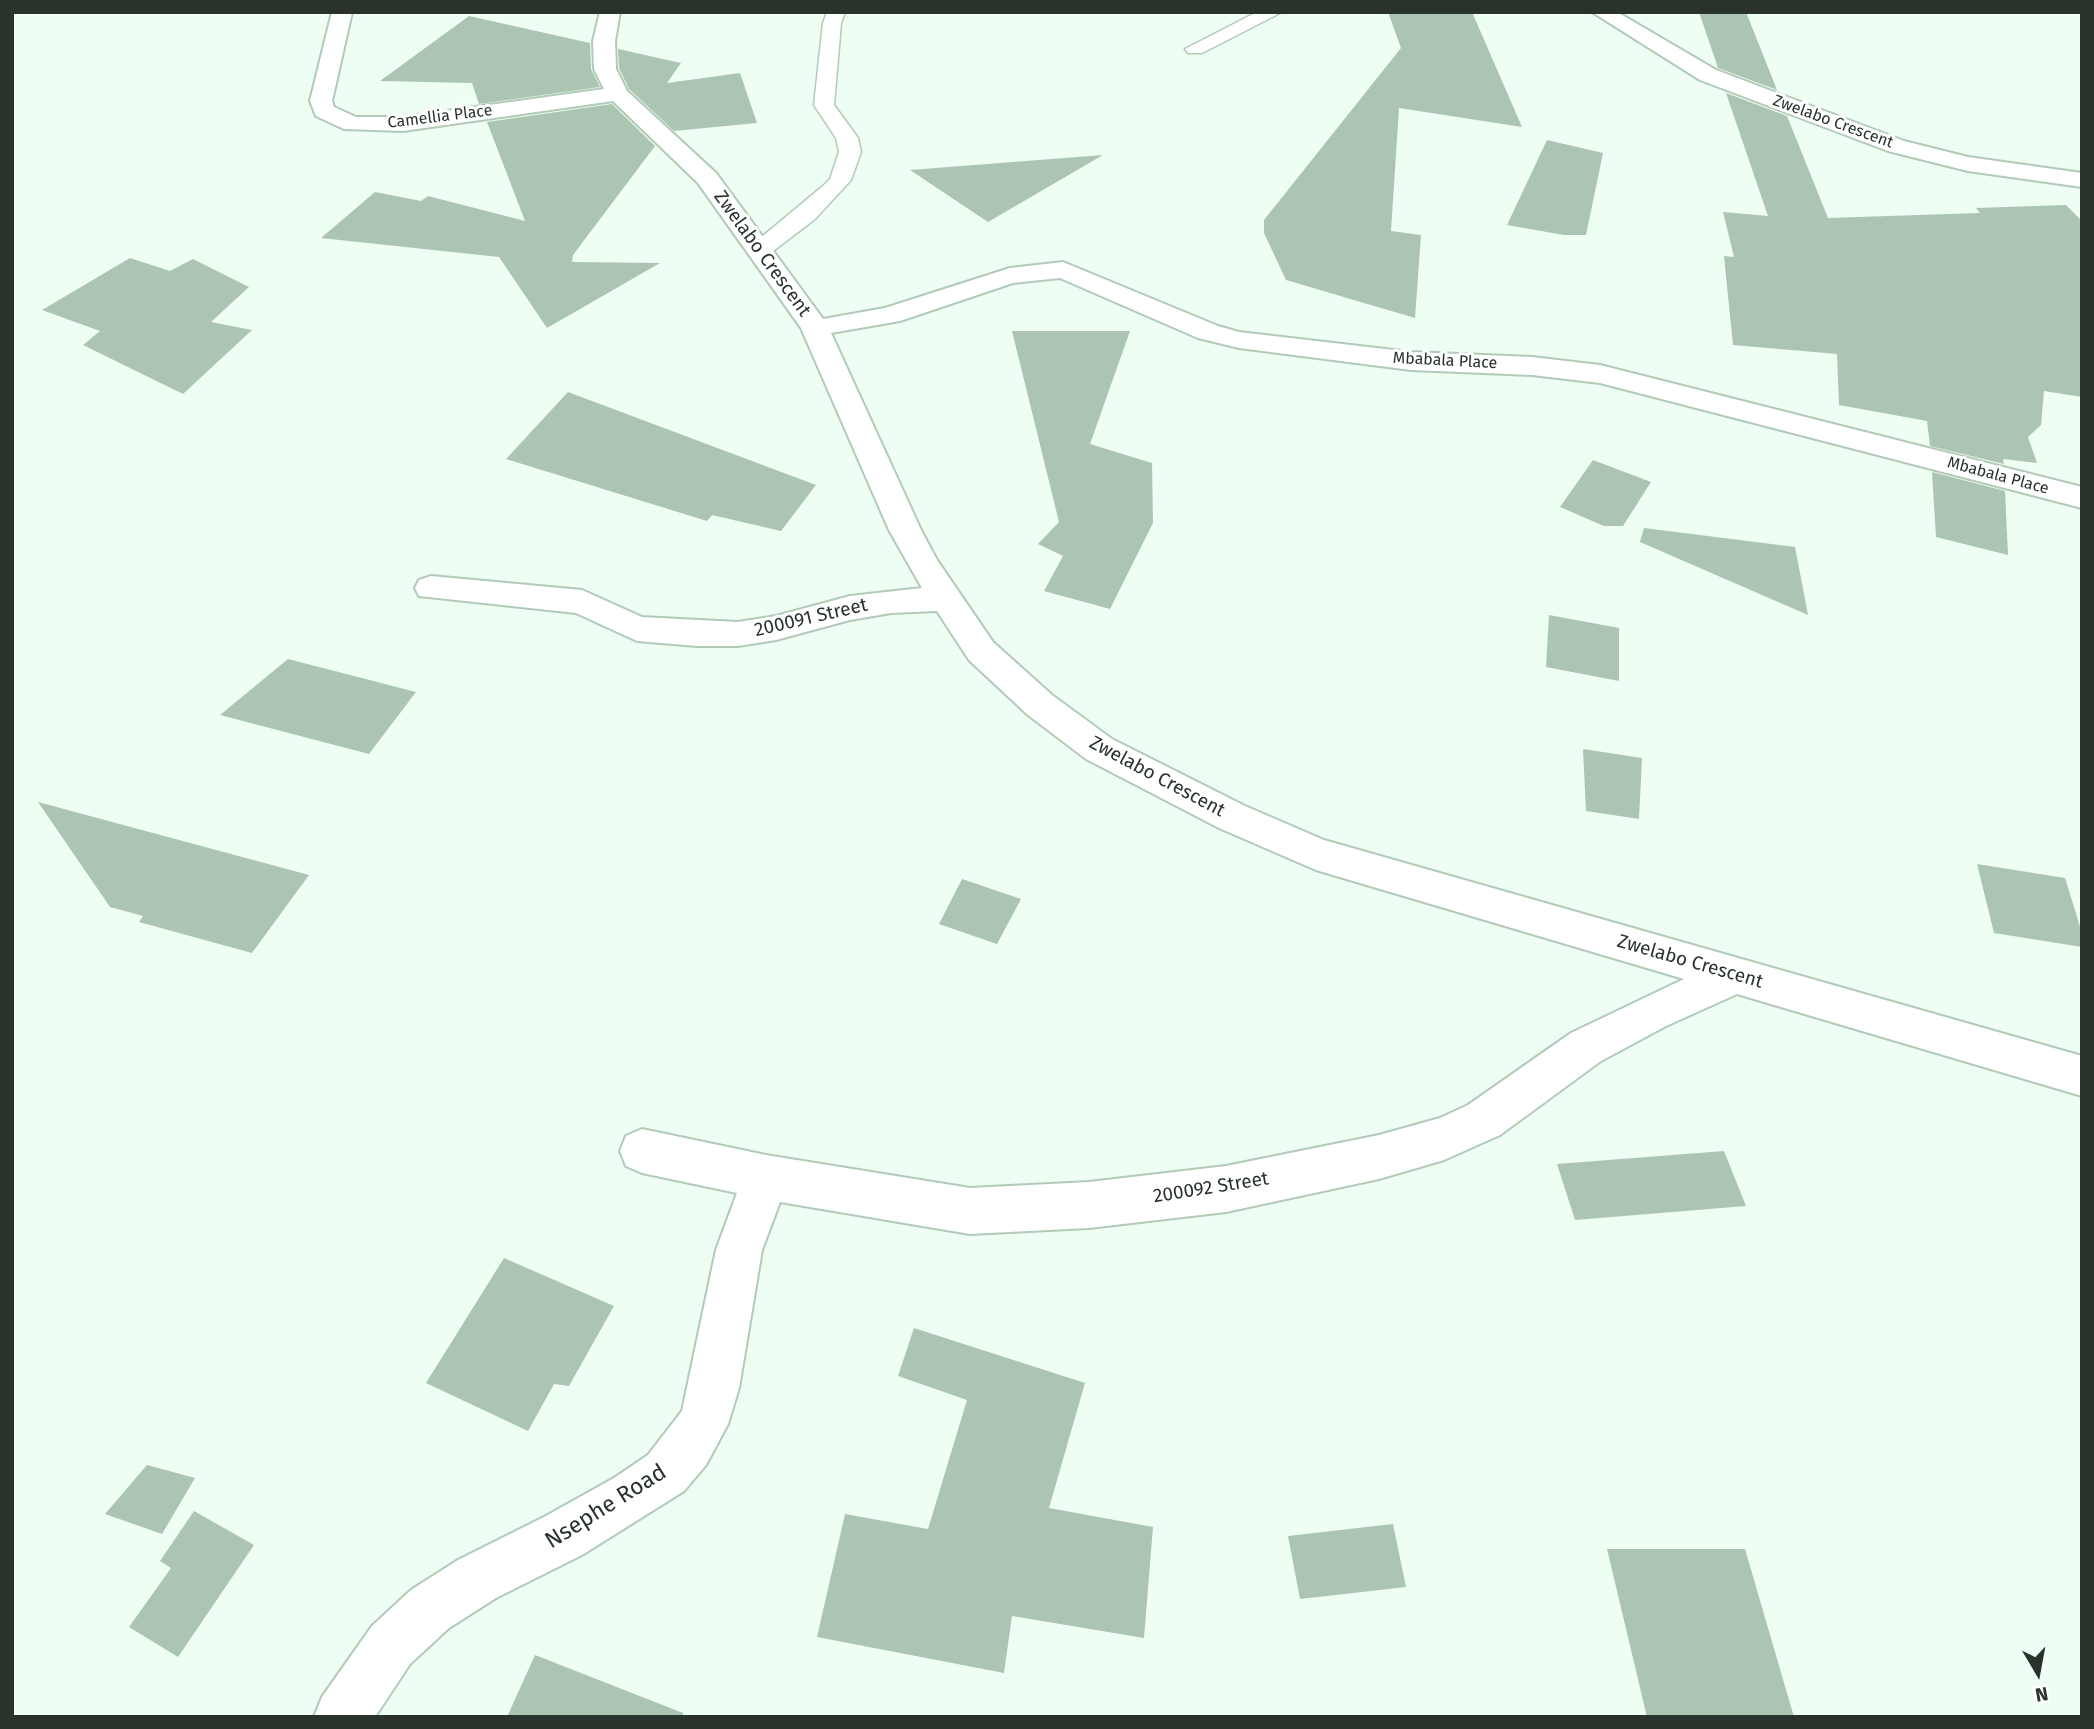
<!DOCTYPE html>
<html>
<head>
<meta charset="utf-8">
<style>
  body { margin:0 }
  #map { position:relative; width:2094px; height:1729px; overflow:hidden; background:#eefef2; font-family:"Fira Sans",sans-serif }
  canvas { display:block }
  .frame { position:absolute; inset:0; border:14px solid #29332b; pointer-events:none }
  .north { position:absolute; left:2003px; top:1638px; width:70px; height:70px; -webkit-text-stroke:5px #fff; paint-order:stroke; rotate:170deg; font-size:19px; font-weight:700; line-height:28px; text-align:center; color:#29332b }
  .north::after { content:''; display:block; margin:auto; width:24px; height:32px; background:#29332b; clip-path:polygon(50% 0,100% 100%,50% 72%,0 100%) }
</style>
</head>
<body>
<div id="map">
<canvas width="2094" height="1729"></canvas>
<div class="frame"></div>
<div class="north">N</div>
</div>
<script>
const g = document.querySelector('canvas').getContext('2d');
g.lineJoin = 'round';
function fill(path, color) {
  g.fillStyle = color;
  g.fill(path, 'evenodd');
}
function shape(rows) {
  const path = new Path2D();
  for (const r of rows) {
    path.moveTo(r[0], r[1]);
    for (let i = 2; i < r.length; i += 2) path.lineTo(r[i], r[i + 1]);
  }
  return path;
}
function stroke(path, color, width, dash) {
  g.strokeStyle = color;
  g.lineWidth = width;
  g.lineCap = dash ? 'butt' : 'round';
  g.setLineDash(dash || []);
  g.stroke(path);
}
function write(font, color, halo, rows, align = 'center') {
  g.font = font + ' "Fira Sans",sans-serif';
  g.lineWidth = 6;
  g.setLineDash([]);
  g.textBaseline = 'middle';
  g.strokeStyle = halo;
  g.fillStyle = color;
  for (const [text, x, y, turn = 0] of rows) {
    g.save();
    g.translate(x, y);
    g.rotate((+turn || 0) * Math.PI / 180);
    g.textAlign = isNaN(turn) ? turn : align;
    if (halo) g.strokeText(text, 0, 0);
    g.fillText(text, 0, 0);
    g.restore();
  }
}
fill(shape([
  [1388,12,1472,12,1522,127,1399,108,1391,231,1421,235,1415,318,1286,280,1264,233,1264,220,1401,48],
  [1699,12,1746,12,1777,90,1718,68],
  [469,16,590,43,591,69,600,87,479,104,472,83,380,81],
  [618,49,681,63,667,83,740,73,757,123,674,131,629,89,619,68],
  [1726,93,1787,116,1828,218,1980,213,1976,208,2066,205,2082,221,2082,397,2044,391,2041,425,2028,437,2037,463,2003,459,2004,464,1930,446,1927,421,1839,405,1837,354,1733,345,1724,256,1734,257,1723,212,1768,216],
  [612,104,655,146,573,255,572,262,660,263,547,328,499,257,321,238,375,192,421,201,428,196,525,221,487,122],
  [1547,140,1603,153,1586,235,1564,235,1507,225],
  [1103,155,988,222,910,170],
  [130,258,170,271,193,259,249,287,211,322,252,330,183,394,83,345,100,331,42,310],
  [1012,331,1130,331,1090,444,1152,463,1153,523,1110,609,1044,591,1063,556,1038,544,1059,522],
  [568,392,816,485,781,531,712,515,707,521,506,459],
  [1593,460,1651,482,1623,526,1604,526,1560,507],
  [1932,472,2005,491,2008,555,1936,537],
  [1644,528,1795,547,1808,615,1640,542],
  [1549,615,1619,628,1619,681,1546,667],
  [288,659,416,692,369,754,220,715],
  [1583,749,1642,758,1639,819,1586,811],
  [38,802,309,875,252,953,139,922,143,916,110,907],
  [1977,864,2065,878,2082,933,2082,947,1994,933],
  [962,879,1021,899,997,944,939,924],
  [1724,1151,1746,1206,1575,1220,1557,1164],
  [504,1258,614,1306,569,1386,554,1384,528,1431,426,1383],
  [914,1328,1085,1383,1049,1508,1153,1527,1144,1638,1012,1616,1004,1673,817,1637,845,1514,928,1529,967,1400,898,1376],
  [147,1465,195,1478,162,1534,105,1514],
  [194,1511,254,1545,178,1657,129,1627,171,1568,160,1561],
  [1393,1524,1406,1587,1300,1599,1288,1536],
  [1607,1549,1745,1549,1794,1717,1647,1717],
  [535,1655,683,1713,683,1717,507,1717]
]), '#abc5b2');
const service = shape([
  [827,12,845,12,841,23,834,105,858,138,861,152,851,180,815,219,768,255,752,255,748,250,752,245,823,186,830,179,839,152,836,138,814,105,823,23,827,12],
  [1257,12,1282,12,1202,53,1188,53,1185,49,1257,12]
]);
const minor = shape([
  [332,12,352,12,332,101,334,107,356,117,403,117,604,89,594,69,593,41,600,12,620,12,615,41,616,69,627,91,716,173,823,319,885,308,1010,268,1063,262,1218,326,1239,332,1411,352,1532,357,1600,365,2082,487,2082,508,1600,383,1532,375,1411,370,1239,348,1198,338,1060,278,1013,283,900,321,831,333,921,530,937,560,993,642,1052,695,1112,739,1245,806,1324,840,2082,1056,2082,1096,1737,994,1666,1026,1601,1061,1500,1135,1444,1160,1379,1179,1226,1212,1089,1228,970,1234,780,1202,762,1250,739,1388,728,1424,706,1465,684,1491,582,1555,496,1598,449,1628,410,1664,375,1717,314,1717,322,1697,372,1626,411,1590,458,1560,544,1517,614,1478,648,1455,682,1411,716,1250,737,1193,642,1173,626,1166,620,1151,626,1136,642,1129,766,1155,970,1188,1089,1182,1226,1166,1379,1135,1440,1118,1468,1105,1571,1033,1684,979,1316,870,1219,828,1086,759,1028,715,969,660,937,611,891,613,850,620,776,640,738,646,697,646,637,641,576,613,419,596,415,588,419,580,431,576,582,590,642,617,738,622,776,616,850,596,922,588,889,530,801,328,698,183,613,101,403,131,344,129,316,116,310,101,332,12],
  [1592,12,1617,12,1716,70,1904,141,1968,157,2082,173,2082,187,1968,171,1888,151,1700,80,1592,12]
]);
stroke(service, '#b2cbb8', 3);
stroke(minor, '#b2cbb8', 4);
fill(service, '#fff');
fill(minor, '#fff');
write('16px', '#29332b', '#fff', [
  ["Camellia Place",440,117,-7],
  ["Zwelabo Crescent",1833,122,20],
  ["Mbabala Place",1445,361,3],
  ["Mbabala Place",1998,476,15]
]);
write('19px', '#29332b', '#fff', [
  ["Zwelabo Crescent",762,254,54],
  ["200091 Street",811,618,-13],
  ["Zwelabo Crescent",1157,777,28],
  ["Zwelabo Crescent",1690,962,16],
  ["200092 Street",1211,1188,-9]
]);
write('23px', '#29332b', '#fff', [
  ["Nsephe Road",606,1507,-32]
]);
</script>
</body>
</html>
